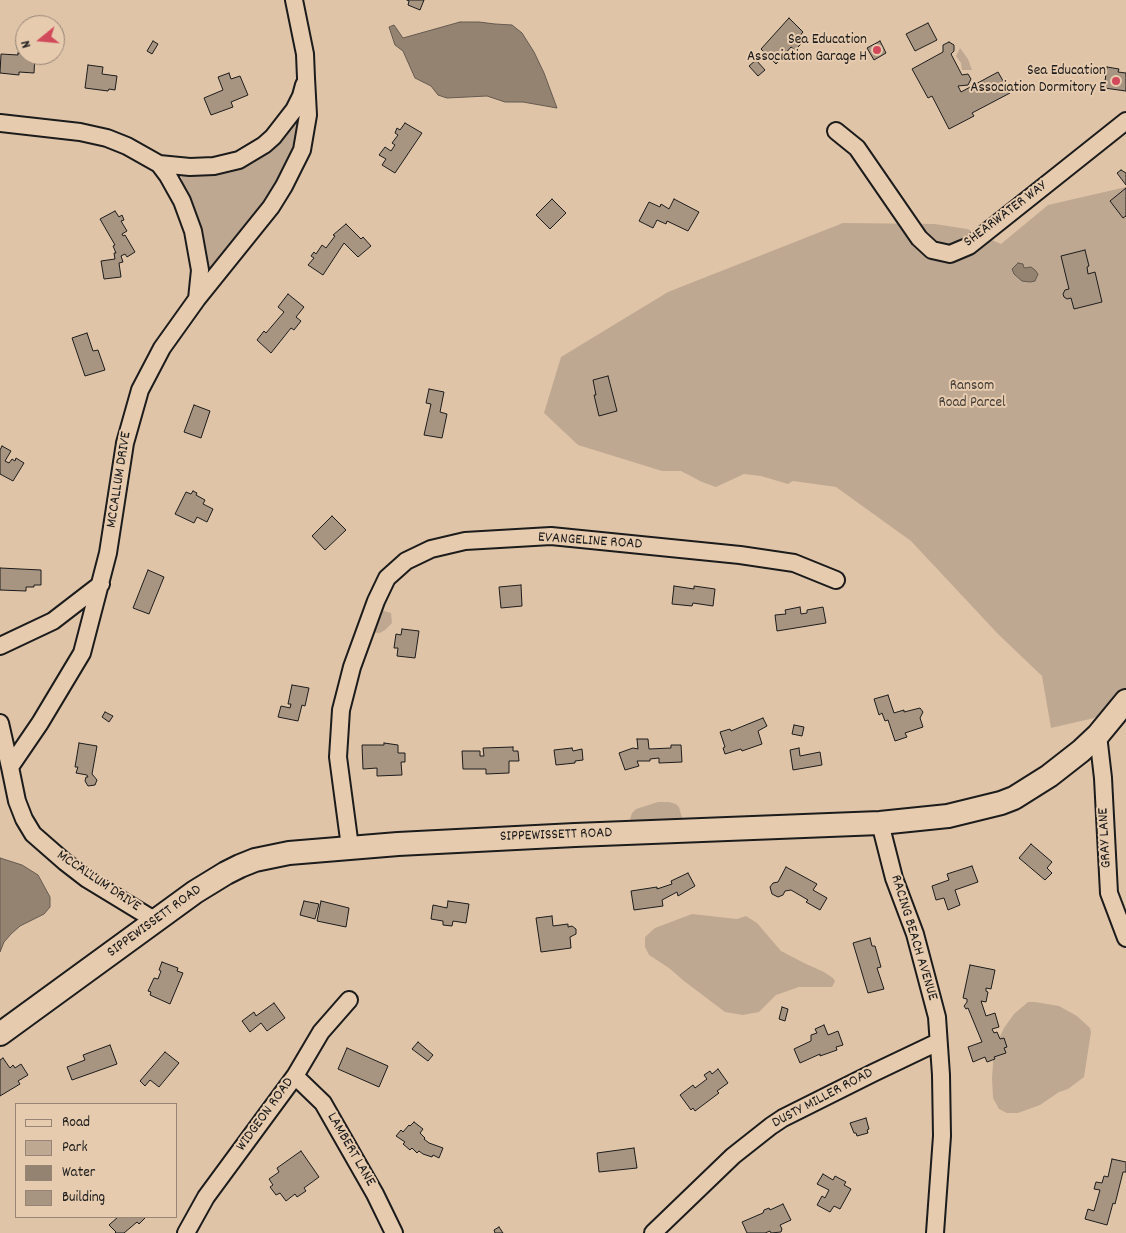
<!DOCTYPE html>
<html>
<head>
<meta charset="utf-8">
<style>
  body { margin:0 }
  #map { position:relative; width:1126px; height:1233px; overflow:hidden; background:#dfc4a8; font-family:Dekko,sans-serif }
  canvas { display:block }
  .legend { position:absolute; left:15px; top:1103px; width:162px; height:115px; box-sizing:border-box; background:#e7cbae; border:1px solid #968574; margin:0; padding:6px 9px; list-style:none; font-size:15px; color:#1c1c1c }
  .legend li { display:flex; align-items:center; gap:10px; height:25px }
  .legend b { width:25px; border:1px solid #968574 }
  .north { position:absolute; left:15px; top:15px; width:50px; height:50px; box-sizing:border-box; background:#e7cbae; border:1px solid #968574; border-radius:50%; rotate:253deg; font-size:14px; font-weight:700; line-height:20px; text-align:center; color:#1c1c1c }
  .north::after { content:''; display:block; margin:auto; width:18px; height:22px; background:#d1495b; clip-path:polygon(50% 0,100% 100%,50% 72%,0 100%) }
</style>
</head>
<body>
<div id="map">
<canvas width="1126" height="1233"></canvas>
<ul class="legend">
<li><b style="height:6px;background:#e7cbae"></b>Road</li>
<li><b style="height:14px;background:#bfa891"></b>Park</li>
<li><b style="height:14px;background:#958372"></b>Water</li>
<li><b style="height:14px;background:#a89581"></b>Building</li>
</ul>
<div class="north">N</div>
</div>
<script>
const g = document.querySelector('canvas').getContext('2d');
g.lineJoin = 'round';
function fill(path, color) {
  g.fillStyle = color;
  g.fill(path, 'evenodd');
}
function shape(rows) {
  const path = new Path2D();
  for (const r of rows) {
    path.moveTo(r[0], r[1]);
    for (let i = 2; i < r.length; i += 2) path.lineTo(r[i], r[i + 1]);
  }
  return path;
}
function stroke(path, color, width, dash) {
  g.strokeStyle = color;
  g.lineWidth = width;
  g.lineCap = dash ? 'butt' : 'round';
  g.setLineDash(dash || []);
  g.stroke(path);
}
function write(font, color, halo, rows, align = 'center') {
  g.font = font + ' Dekko,sans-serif';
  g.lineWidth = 4;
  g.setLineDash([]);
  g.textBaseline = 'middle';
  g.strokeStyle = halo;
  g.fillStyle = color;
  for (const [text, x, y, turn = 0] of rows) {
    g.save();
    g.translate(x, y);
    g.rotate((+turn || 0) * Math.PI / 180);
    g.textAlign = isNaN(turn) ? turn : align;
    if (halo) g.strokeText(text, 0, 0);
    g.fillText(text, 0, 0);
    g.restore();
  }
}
fill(shape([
  [960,48,968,59,972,70,962,70,961,63,956,56],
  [299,115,297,139,290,161,266,200,214,269,205,268,181,186,182,174,216,171],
  [1126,187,1126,703,1120,712,1051,728,1042,676,998,634,911,541,836,487,793,481,788,484,761,476,744,474,716,487,702,482,681,471,662,471,578,445,544,413,561,357,668,292,843,223,935,224,967,229,1001,244,1048,205],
  [378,609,391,613,392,623,385,630,380,633,370,632],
  [658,802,669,802,676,804,679,807,683,822,628,826,632,813,636,809],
  [692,914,737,919,746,916,757,923,781,951,804,963,824,972,833,978,835,981,832,987,799,987,776,995,759,1012,743,1015,725,1012,684,981,669,968,649,955,645,947,645,937,655,928],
  [1028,1002,1035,1002,1059,1006,1077,1016,1090,1028,1091,1032,1084,1077,1068,1089,1059,1092,1040,1105,1018,1113,1007,1113,999,1109,993,1098,992,1078,994,1049,1004,1028,1014,1014]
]), '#bfa891');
const water = shape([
  [460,22,479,22,495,24,512,25,522,33,534,52,544,73,557,108,523,102,505,102,487,96,447,98,438,95,431,86,415,78,403,51,395,45,389,27,394,25,403,38,460,22],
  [1018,263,1023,264,1024,268,1031,267,1035,270,1038,274,1035,281,1030,282,1022,281,1014,274,1012,269,1018,263],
  [0,858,22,865,38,875,50,897,50,907,44,914,20,926,11,934,4,942,0,952,0,858]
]);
fill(water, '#958372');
stroke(water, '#655a50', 1);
const building = shape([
  [407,0,424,0,420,10,408,5,409,1,407,0],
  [789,18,803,32,798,38,803,42,795,50,791,47,776,64,761,49,789,18],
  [928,23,937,40,915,51,906,34,928,23],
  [153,41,158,44,152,54,147,51,153,41],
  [880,41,886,53,874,60,867,48,880,41],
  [949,42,954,45,954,51,951,54,962,75,968,74,971,79,968,85,958,86,961,92,998,72,1010,93,972,113,974,116,949,129,932,96,928,98,912,69,943,52,943,45,949,42],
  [18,53,25,53,25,55,35,55,34,73,19,72,19,75,0,73,1,54,18,55,18,53],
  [756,60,765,70,758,76,749,66,756,60],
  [88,65,103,67,102,74,117,76,115,90,109,89,108,91,85,88,88,65],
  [1107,67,1119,69,1118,72,1126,73,1126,91,1104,88,1107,67],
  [229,73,231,79,240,76,248,95,231,102,233,107,211,115,204,98,223,90,218,77,229,73],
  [405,123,422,133,395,173,382,165,386,159,379,155,385,147,391,151,395,145,392,143,398,135,395,133,397,128,400,130,405,123],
  [1121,170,1126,173,1126,185,1117,173,1121,170],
  [1126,188,1126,216,1123,218,1110,201,1126,188],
  [552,199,566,213,550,229,536,215,552,199],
  [674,199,699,212,688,231,667,221,666,224,657,220,653,228,639,221,649,202,660,207,661,204,669,209,674,199],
  [115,211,119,217,122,215,124,220,121,221,127,231,122,234,123,236,125,235,135,252,127,257,125,254,121,256,123,262,119,263,121,277,104,279,101,261,115,259,114,253,116,253,113,246,115,245,100,219,115,211],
  [346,224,361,239,363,237,371,246,358,257,344,243,323,275,308,265,314,258,311,256,314,252,316,254,322,245,326,248,335,236,333,235,346,224],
  [1085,250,1089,266,1087,267,1088,274,1095,272,1102,302,1074,309,1071,298,1067,299,1064,297,1063,294,1065,290,1069,289,1061,256,1085,250],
  [288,294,304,307,296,317,301,321,294,330,291,328,271,353,257,340,264,331,266,333,284,312,278,307,288,294],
  [87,333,93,351,98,350,105,370,85,376,72,338,87,333],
  [608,376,617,411,599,416,594,395,596,395,593,380,608,376],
  [429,389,444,392,440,412,447,414,442,438,424,435,431,404,426,403,429,389],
  [194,405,210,411,201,438,184,432,194,405],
  [2,446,11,451,5,461,9,463,12,459,15,461,16,458,24,463,13,481,0,474,0,450,2,446],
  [193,491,197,493,196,495,205,500,203,504,213,509,207,522,197,517,194,523,175,514,186,492,191,494,193,491],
  [332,516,346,530,325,550,312,536,332,516],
  [0,568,41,570,41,585,34,585,34,587,26,587,26,591,0,590,0,568],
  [148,570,164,577,149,614,133,608,148,570],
  [521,585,522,606,501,608,499,587,521,585],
  [674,586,694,589,694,586,715,589,713,606,693,603,692,606,672,604,674,586],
  [800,607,801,614,807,613,807,610,823,607,826,623,777,631,775,615,786,614,785,610,800,607],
  [402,629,419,631,415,658,397,656,398,648,394,648,396,634,401,635,402,629],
  [292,685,309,688,305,706,302,705,298,721,278,717,281,706,290,708,291,704,288,704,292,685],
  [888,695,894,713,904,710,904,712,920,708,923,712,920,718,923,727,905,733,907,737,895,741,888,720,885,721,882,713,879,715,874,699,888,695],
  [105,712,113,716,109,722,102,717,105,712],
  [763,718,767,726,758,731,762,744,742,751,741,749,725,754,723,748,725,747,720,732,730,729,731,731,763,718],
  [794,725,804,727,802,736,792,734,794,725],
  [637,739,648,739,649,749,671,748,671,745,681,745,682,762,659,763,659,758,650,759,650,761,637,761,639,766,625,770,619,753,633,748,638,749,637,739],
  [79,743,97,746,92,774,97,780,95,785,88,786,85,781,86,777,88,777,87,775,76,773,78,767,75,767,79,743],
  [384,743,398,745,398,753,405,753,405,762,401,762,402,775,377,776,377,768,363,769,362,745,384,745,384,743],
  [513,747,513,751,518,751,519,761,509,761,509,773,486,774,486,769,463,769,462,751,480,751,480,756,484,756,483,748,513,747],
  [572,748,573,751,582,749,583,760,575,761,575,763,556,765,554,750,572,748],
  [799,748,800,756,820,752,822,765,793,770,790,750,799,748],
  [1031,844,1052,862,1047,868,1052,873,1045,880,1019,858,1031,844],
  [972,866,978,882,955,890,960,905,948,910,944,898,936,900,932,886,949,880,947,874,972,866],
  [786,867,817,884,813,890,827,898,820,910,806,902,808,900,791,890,785,891,783,895,778,897,772,894,770,887,773,883,778,882,786,867],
  [688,873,695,886,678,896,677,892,662,900,663,906,634,910,631,891,657,887,657,889,672,884,671,881,688,873],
  [304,901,319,904,315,919,300,915,304,901],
  [321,901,349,908,346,927,317,921,321,901],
  [448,901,469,904,466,923,453,921,452,926,443,925,443,921,431,919,433,905,447,908,448,901],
  [552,916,553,926,568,924,568,927,572,926,576,929,576,934,570,937,571,948,541,952,536,918,552,916],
  [870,938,872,946,875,946,881,967,877,968,884,989,868,993,853,943,870,938],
  [162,962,178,968,177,971,183,973,170,1004,150,995,151,992,148,991,154,978,158,979,161,971,159,970,162,962],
  [970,965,995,970,991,989,986,988,986,991,988,992,986,1002,981,1001,986,1016,995,1013,999,1027,992,1029,994,1033,997,1032,1000,1039,1004,1038,1007,1047,1004,1048,1006,1053,994,1057,995,1059,987,1062,985,1057,973,1062,968,1047,982,1042,968,1008,966,1009,964,1006,967,1002,967,999,963,998,970,965],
  [274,1003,285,1018,267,1031,261,1023,250,1032,242,1021,254,1012,256,1016,274,1003],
  [782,1007,788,1009,785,1021,779,1019,782,1007],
  [824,1025,828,1035,838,1031,843,1045,836,1047,837,1050,820,1056,820,1054,800,1063,794,1049,811,1041,811,1035,817,1033,815,1029,824,1025],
  [418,1042,433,1055,428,1061,412,1049,418,1042],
  [110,1045,117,1064,72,1080,67,1067,85,1060,83,1055,110,1045],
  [347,1048,388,1066,379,1087,338,1069,347,1048],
  [165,1052,179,1063,159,1087,150,1080,145,1086,140,1081,165,1052],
  [3,1058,10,1068,13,1065,15,1068,21,1064,28,1075,18,1081,20,1084,0,1096,0,1060,3,1058],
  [718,1069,728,1083,717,1091,719,1093,695,1111,693,1108,691,1110,680,1095,693,1085,695,1088,707,1079,704,1075,710,1071,712,1074,718,1069],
  [866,1118,869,1129,867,1130,868,1133,857,1136,856,1133,854,1133,850,1123,866,1118],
  [414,1122,423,1129,420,1133,425,1138,424,1139,429,1143,443,1148,439,1158,433,1155,432,1157,423,1154,419,1151,417,1153,412,1148,410,1150,403,1144,405,1142,396,1136,401,1130,403,1132,409,1125,410,1126,414,1122],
  [634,1148,637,1168,599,1172,597,1153,634,1148],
  [301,1151,319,1177,304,1188,306,1191,297,1197,295,1194,286,1201,280,1193,276,1195,270,1187,273,1185,269,1179,279,1172,277,1168,301,1151],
  [1112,1159,1126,1162,1126,1172,1123,1172,1115,1204,1113,1203,1107,1225,1085,1219,1088,1209,1094,1211,1100,1190,1094,1189,1096,1182,1102,1183,1104,1176,1108,1177,1112,1159],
  [823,1174,833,1180,835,1176,846,1182,844,1185,851,1189,840,1209,834,1206,830,1212,817,1205,822,1196,825,1198,829,1190,817,1184,823,1174],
  [783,1204,791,1220,780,1225,782,1229,781,1232,771,1233,770,1231,765,1233,747,1233,742,1222,763,1213,764,1210,769,1208,770,1210,783,1204],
  [118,1217,146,1217,139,1224,137,1222,124,1233,115,1233,116,1232,109,1225,118,1217],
  [499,1227,503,1233,495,1233,494,1230,499,1227]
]);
fill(building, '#a89581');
stroke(building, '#1c1c1c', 1);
const minor = shape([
  [0,123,80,132,107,138,127,146,159,164,190,167,214,166,239,160,264,145,273,137,294,110,301,96,304,85],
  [836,131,857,148,919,238,932,250,950,254,969,246,1126,121],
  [159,164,168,176,182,201,193,231,200,270,197,299],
  [0,646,53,621,101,584],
  [0,723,10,767],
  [1098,735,1103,778,1109,893,1126,938],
  [880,823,894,878,915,934,937,1017,941,1075,942,1136,935,1233],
  [350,847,338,757,341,710,352,667,376,601,387,578,406,561,431,549,465,541,551,536,740,555,794,563,836,580],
  [156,921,87,879,65,862,33,834,24,819,17,801,10,767,40,723,82,653,108,553,125,443,140,390,162,348,197,299,271,207,284,186,302,150,308,115,306,78,305,54,294,0],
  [295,1076,323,1103,375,1194,394,1233],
  [186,1233,206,1197,295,1076,321,1032,349,1000],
  [653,1233,733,1156,771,1126,783,1118,873,1073,938,1042]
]);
const secondary = shape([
  [0,1034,195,892,226,873,240,866,255,860,289,853,398,844,575,835,880,823,948,816,1001,803,1014,798,1049,776,1081,751,1098,735,1126,701]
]);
stroke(minor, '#1c1c1c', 20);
stroke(secondary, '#1c1c1c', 26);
stroke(minor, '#e7cbae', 16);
stroke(secondary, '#e7cbae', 22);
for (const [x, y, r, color] of [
  [877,50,5,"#d1495b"],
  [1116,81,5,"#d1495b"]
]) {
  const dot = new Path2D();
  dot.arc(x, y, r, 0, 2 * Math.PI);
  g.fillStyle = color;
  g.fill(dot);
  stroke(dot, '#e7cbae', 2);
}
write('15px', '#1c1c1c', '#e7cbae', [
  ["Sea Education",867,41],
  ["Association Garage H",867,58],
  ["Sea Education",1106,72],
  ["Association Dormitory E",1106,89]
], 'right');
write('15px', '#1c1c1c', '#e7cbae', [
  ["SHEARWATER WAY",1006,215,-37],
  ["MCCALLUM DRIVE",120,480,-81],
  ["EVANGELINE ROAD",590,542,4],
  ["SIPPEWISSETT ROAD",556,836,-2],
  ["GRAY LANE",1106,838,-93],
  ["MCCALLUM DRIVE",98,882,34],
  ["SIPPEWISSETT ROAD",155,922,-36],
  ["RACING BEACH AVENUE",913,938,73],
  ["DUSTY MILLER ROAD",823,1099,-28],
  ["WIDGEON ROAD",266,1115,-54],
  ["LAMBERT LANE",350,1150,60]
]);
write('15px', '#453f39', '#e7cbae', [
  ["Ransom",972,387],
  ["Road Parcel",972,404]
]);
</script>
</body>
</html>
